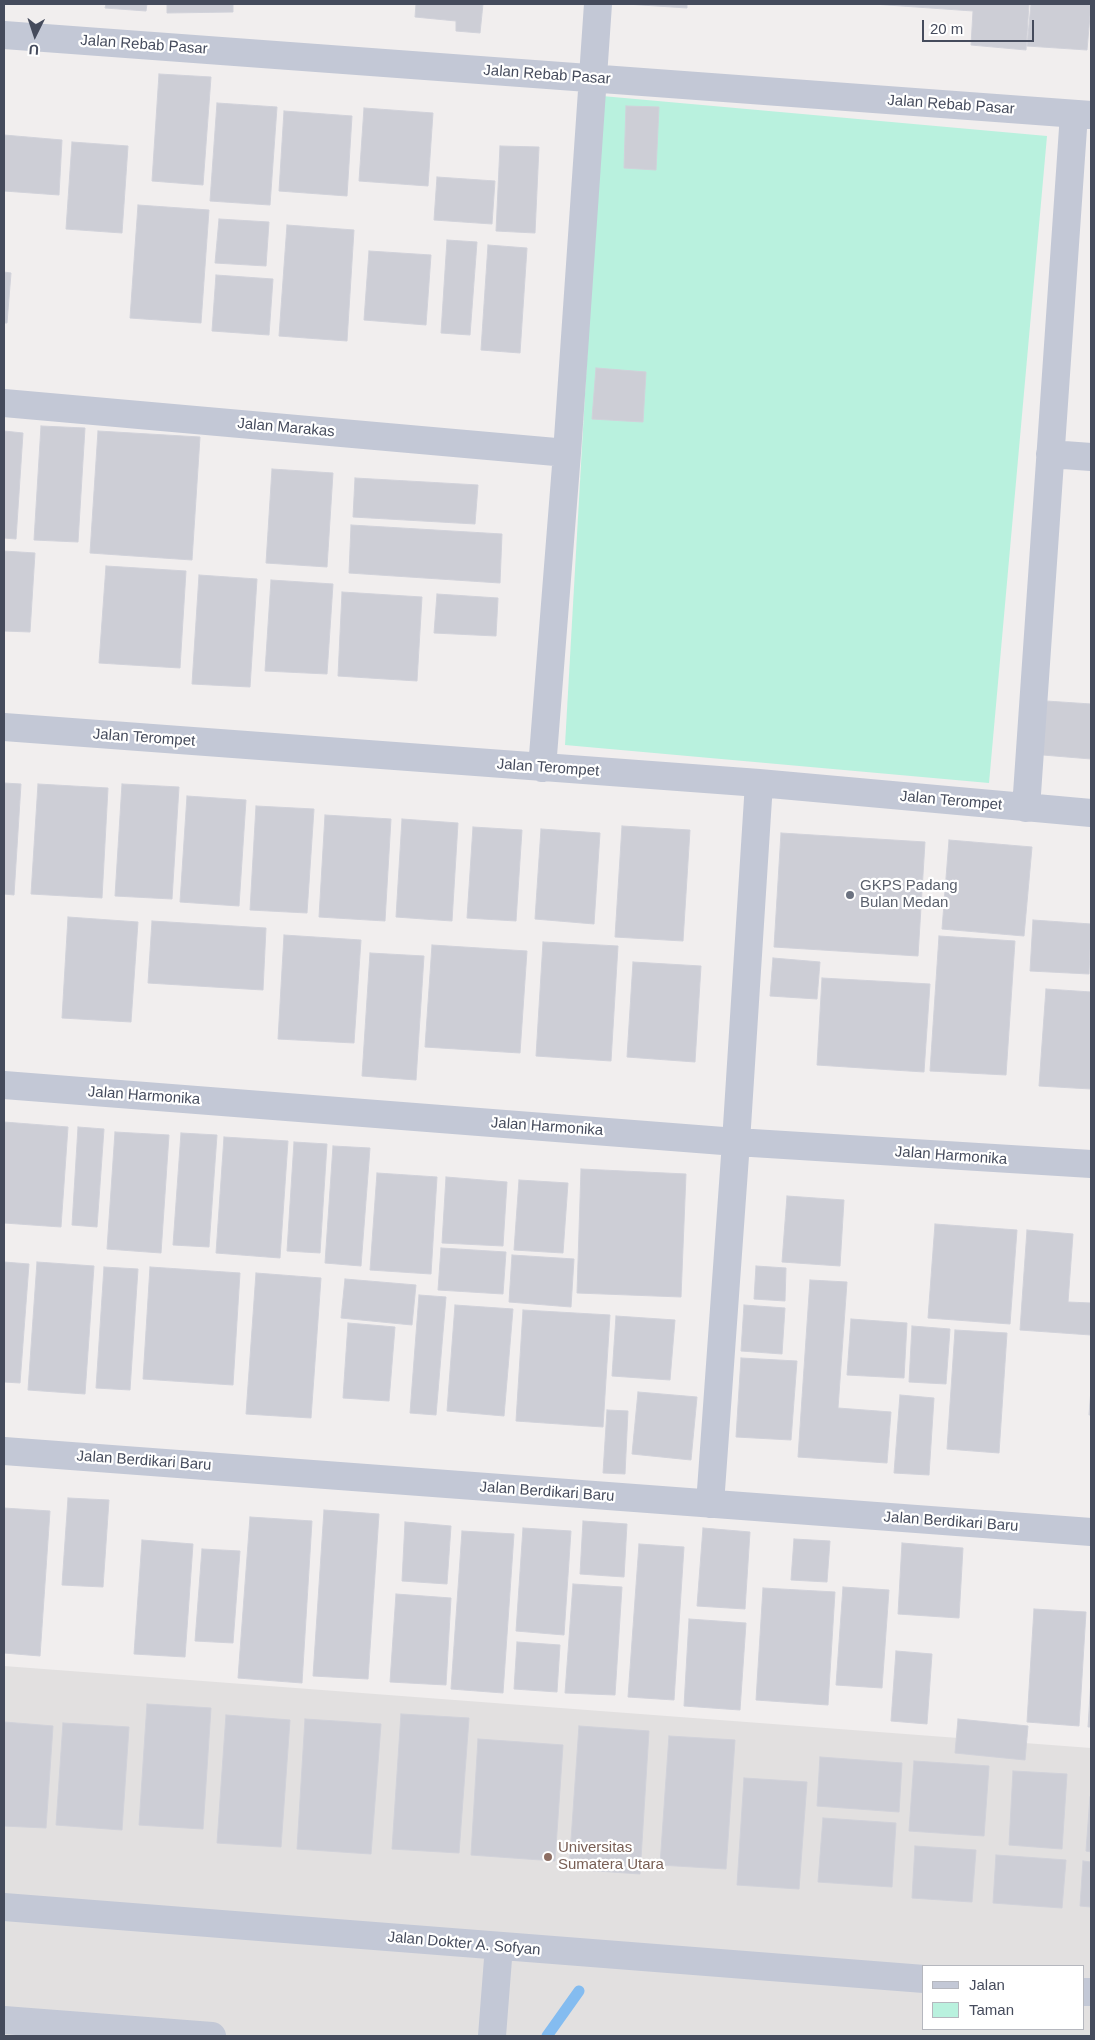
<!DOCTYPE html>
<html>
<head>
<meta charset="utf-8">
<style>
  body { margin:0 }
  #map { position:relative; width:1095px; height:2040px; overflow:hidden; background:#f1eeee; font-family:Helvetica,sans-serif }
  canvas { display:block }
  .frame { position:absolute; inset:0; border:5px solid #454b5c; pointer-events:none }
  .legend { position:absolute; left:922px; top:1965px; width:162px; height:65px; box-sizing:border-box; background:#fff; border:1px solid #b5b7be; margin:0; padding:6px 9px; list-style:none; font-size:15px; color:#454b5c }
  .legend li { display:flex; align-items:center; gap:10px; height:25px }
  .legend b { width:25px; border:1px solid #b5b7be }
  .north { position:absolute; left:10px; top:10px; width:50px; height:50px; -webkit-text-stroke:4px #fff; paint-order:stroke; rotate:184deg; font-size:14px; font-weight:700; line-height:20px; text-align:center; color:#454b5c }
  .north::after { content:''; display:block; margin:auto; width:18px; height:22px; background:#454b5c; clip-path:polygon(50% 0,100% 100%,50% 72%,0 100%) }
  .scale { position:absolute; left:922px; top:20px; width:112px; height:22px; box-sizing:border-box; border:2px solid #454b5c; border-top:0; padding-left:6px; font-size:15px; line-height:18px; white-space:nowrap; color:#454b5c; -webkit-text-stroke:4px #fff; paint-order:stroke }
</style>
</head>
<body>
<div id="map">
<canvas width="1095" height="2040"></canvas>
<div class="frame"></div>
<ul class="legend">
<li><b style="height:6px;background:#c3c8d6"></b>Jalan</li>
<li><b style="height:14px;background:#b9f1de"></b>Taman</li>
</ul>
<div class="north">U</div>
<div class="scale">20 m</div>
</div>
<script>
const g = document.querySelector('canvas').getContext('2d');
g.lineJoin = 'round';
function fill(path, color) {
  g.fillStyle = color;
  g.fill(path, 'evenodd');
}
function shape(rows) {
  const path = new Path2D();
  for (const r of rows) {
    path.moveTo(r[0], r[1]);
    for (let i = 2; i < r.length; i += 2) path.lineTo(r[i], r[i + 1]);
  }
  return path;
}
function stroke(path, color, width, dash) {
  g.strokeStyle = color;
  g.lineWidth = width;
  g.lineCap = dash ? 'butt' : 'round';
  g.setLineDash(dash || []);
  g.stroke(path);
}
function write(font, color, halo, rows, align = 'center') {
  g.font = font + ' Helvetica,sans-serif';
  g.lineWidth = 4.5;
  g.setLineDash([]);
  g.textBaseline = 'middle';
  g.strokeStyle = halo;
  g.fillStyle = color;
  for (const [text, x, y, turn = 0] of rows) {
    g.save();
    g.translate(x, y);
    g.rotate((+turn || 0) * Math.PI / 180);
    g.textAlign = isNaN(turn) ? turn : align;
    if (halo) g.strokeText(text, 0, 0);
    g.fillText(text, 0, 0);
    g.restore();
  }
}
fill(shape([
  [4,1666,1091,1748,1091,2036,4,2036],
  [924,1966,1084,1966,1084,2029,924,2029]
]), '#e2e0e0');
fill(shape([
  [602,96,1047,136,989,783,565,745]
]), '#b9f1de');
stroke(shape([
  [547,2036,579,1991]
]), '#84bcf0', 11);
const building = shape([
  [106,4,147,4,146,11,105,8,106,4],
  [167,4,233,4,233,12,167,13,167,4],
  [416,4,483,4,480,33,456,31,456,21,415,17,416,4],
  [626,4,687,4,687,8,626,4],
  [873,4,1029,4,1026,50,971,45,973,11,873,4],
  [1031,4,1091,4,1087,50,1027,46,1031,4],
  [159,74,211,77,203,185,152,181,159,74],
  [217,103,277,107,270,205,210,201,217,103],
  [626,106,659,107,656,170,624,168,626,106],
  [364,108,433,113,428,186,359,181,364,108],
  [284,111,352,116,347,196,279,191,284,111],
  [4,135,62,140,59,195,4,191,4,135],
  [72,142,128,146,122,233,66,229,72,142],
  [500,146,539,147,535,233,496,231,500,146],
  [437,177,495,181,492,224,434,220,437,177],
  [138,205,209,210,201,323,130,318,138,205],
  [219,219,269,222,266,266,215,263,219,219],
  [287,225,354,230,347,341,279,336,287,225],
  [447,240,477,242,470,335,441,333,447,240],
  [488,245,527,248,520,353,481,350,488,245],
  [369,251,431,255,426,325,364,320,369,251],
  [4,272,11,273,7,323,4,323,4,272],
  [216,275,273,279,269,335,212,331,216,275],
  [596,368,646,372,643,422,592,419,596,368],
  [41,426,85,428,78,542,34,540,41,426],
  [4,431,23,433,16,539,4,538,4,431],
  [98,431,200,437,192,560,90,553,98,431],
  [272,469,333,473,327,567,266,563,272,469],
  [355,478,478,485,475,524,353,517,355,478],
  [351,525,502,534,500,583,349,573,351,525],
  [4,551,35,553,30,632,4,631,4,551],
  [106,566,186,571,180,668,99,663,106,566],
  [199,575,257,579,250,687,192,684,199,575],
  [271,580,333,584,327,674,265,671,271,580],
  [342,592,422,597,417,681,338,676,342,592],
  [437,594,498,598,496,636,434,633,437,594],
  [1046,701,1091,704,1091,759,1043,755,1046,701],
  [4,783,21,784,14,895,4,894,4,783],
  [38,784,108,788,102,898,31,894,38,784],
  [122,784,179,787,172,899,115,896,122,784],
  [187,796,246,800,239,906,180,902,187,796],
  [256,806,314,809,307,913,250,910,256,806],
  [325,815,391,819,385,921,319,917,325,815],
  [402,819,458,823,452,921,396,917,402,819],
  [622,826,690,830,683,941,615,937,622,826],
  [473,827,522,830,516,921,467,918,473,827],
  [541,829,600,833,594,924,535,919,541,829],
  [781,833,925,842,918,956,774,947,781,833],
  [949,840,1032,847,1024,936,942,929,949,840],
  [68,917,138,922,131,1022,62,1018,68,917],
  [1033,920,1091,924,1089,974,1030,971,1033,920],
  [152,921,266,928,263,990,148,983,152,921],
  [284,935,361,940,354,1043,278,1039,284,935],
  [939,936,1015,941,1006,1075,930,1071,939,936],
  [543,942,618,946,611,1061,536,1056,543,942],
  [432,945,527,951,520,1053,425,1047,432,945],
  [370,953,424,956,416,1080,362,1076,370,953],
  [773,958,820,962,817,999,770,996,773,958],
  [633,962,701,966,695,1062,627,1057,633,962],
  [822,978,930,984,924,1072,817,1065,822,978],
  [1046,989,1091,992,1091,1089,1039,1086,1046,989],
  [4,1122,68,1127,61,1227,4,1223,4,1122],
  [78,1127,104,1129,97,1227,72,1225,78,1127],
  [115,1132,169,1135,161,1253,107,1249,115,1132],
  [181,1133,217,1135,209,1247,173,1245,181,1133],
  [224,1137,288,1141,280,1258,216,1253,224,1137],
  [294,1142,327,1144,320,1253,287,1251,294,1142],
  [333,1146,370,1148,361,1266,325,1263,333,1146],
  [581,1169,686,1174,681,1297,577,1293,581,1169],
  [377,1173,437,1177,431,1274,370,1270,377,1173],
  [446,1177,507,1182,503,1246,442,1243,446,1177],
  [519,1180,568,1183,563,1253,514,1250,519,1180],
  [787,1196,844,1200,840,1266,782,1262,787,1196],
  [935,1224,1017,1230,1010,1324,928,1318,935,1224],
  [1027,1230,1073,1234,1068,1302,1091,1303,1091,1335,1020,1330,1027,1230],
  [441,1248,506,1252,503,1294,438,1290,441,1248],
  [512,1255,574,1259,571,1307,509,1302,512,1255],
  [4,1262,29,1264,20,1383,4,1382,4,1262],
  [37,1262,94,1266,85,1394,28,1390,37,1262],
  [756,1266,786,1268,785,1301,754,1299,756,1266],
  [104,1267,138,1269,130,1390,96,1388,104,1267],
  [150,1267,240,1273,233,1385,143,1379,150,1267],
  [256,1273,321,1278,311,1418,246,1414,256,1273],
  [345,1279,416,1285,412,1325,341,1318,345,1279],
  [810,1280,847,1282,838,1408,891,1412,887,1463,798,1457,810,1280],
  [419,1295,446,1297,436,1415,410,1413,419,1295],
  [455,1305,513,1309,504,1416,447,1411,455,1305],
  [744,1305,785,1308,782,1354,741,1351,744,1305],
  [523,1310,610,1315,603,1427,516,1421,523,1310],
  [616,1316,675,1320,670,1380,612,1376,616,1316],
  [851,1319,907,1323,904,1378,847,1375,851,1319],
  [348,1323,395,1327,389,1401,343,1398,348,1323],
  [912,1326,950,1329,946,1384,909,1382,912,1326],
  [955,1330,1007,1333,999,1453,947,1449,955,1330],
  [741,1358,797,1361,791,1440,736,1437,741,1358],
  [1091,1389,1091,1415,1089,1415,1091,1389],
  [638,1392,697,1397,691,1460,632,1454,638,1392],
  [900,1395,934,1398,929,1475,894,1473,900,1395],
  [607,1410,628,1411,625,1474,603,1473,607,1410],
  [68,1498,109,1500,103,1587,62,1585,68,1498],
  [4,1508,50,1511,40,1656,4,1653,4,1508],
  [324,1510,379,1514,368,1679,313,1676,324,1510],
  [250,1517,312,1521,302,1683,238,1678,250,1517],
  [583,1521,627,1524,624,1577,580,1574,583,1521],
  [405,1522,451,1526,447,1584,402,1581,405,1522],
  [523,1528,571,1531,564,1635,516,1631,523,1528],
  [703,1528,750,1532,745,1609,697,1606,703,1528],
  [462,1531,514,1534,503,1693,451,1689,462,1531],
  [794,1539,830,1541,827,1582,791,1580,794,1539],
  [142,1540,193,1544,185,1657,134,1654,142,1540],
  [902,1543,963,1548,959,1618,898,1614,902,1543],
  [639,1544,684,1547,674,1700,628,1697,639,1544],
  [202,1549,240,1551,233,1643,195,1641,202,1549],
  [573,1584,622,1587,615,1695,565,1693,573,1584],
  [843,1587,889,1590,882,1688,836,1685,843,1587],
  [763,1588,835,1592,828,1705,756,1700,763,1588],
  [396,1594,451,1598,446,1685,390,1682,396,1594],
  [1034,1609,1086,1612,1079,1726,1027,1722,1034,1609],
  [689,1619,746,1623,740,1710,684,1706,689,1619],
  [517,1642,560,1645,557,1692,514,1689,517,1642],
  [896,1651,932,1654,927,1724,891,1721,896,1651],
  [1091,1680,1091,1727,1088,1727,1091,1680],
  [147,1704,211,1708,203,1829,139,1825,147,1704],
  [401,1714,469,1718,459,1853,392,1849,401,1714],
  [226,1715,290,1720,281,1847,217,1843,226,1715],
  [305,1719,381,1724,371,1854,297,1849,305,1719],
  [958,1719,1028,1726,1025,1760,955,1753,958,1719],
  [4,1722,53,1726,46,1828,4,1826,4,1722],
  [63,1723,129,1727,122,1830,56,1825,63,1723],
  [579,1726,649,1731,640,1874,569,1869,579,1726],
  [669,1736,735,1740,726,1869,660,1865,669,1736],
  [478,1739,563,1745,555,1861,471,1855,478,1739],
  [820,1757,902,1763,899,1812,817,1806,820,1757],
  [914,1761,989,1766,984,1836,909,1831,914,1761],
  [1013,1771,1067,1774,1062,1849,1009,1845,1013,1771],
  [744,1778,807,1782,799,1889,737,1885,744,1778],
  [1090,1797,1091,1797,1091,1852,1086,1851,1090,1797],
  [823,1818,896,1823,892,1887,818,1882,823,1818],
  [915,1846,976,1850,972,1902,912,1898,915,1846],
  [996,1855,1066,1860,1062,1908,993,1903,996,1855],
  [1083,1861,1091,1862,1091,1907,1080,1906,1083,1861]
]);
fill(building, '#cdced6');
stroke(building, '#d1d2da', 1);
stroke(shape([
  [4,35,1091,115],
  [4,403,567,453],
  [1050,454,1091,457],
  [4,727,759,783,1091,813],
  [542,768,567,453,598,4],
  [1026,808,1074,114],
  [4,1085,736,1142,1091,1164],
  [4,1451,1091,1532],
  [710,1504,736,1142,759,783],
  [4,1907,924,1979],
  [1084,1992,1091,1992],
  [4,2020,212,2036],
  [492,2036,499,1946]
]), '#c3c8d6', 28);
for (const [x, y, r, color] of [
  [850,895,5,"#6b7280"],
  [548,1857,5,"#8d6e63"]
]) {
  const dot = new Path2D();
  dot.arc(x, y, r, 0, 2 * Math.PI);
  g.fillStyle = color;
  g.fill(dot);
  stroke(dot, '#fff', 2);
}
write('15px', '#454b5c', '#fff', [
  ["Jalan Rebab Pasar",144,45,4],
  ["Jalan Rebab Pasar",547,75,4],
  ["Jalan Rebab Pasar",951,105,4],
  ["Jalan Marakas",286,428,5],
  ["Jalan Terompet",144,738,4],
  ["Jalan Terompet",548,768,4],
  ["Jalan Terompet",951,801,5],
  ["Jalan Harmonika",144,1096,4],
  ["Jalan Harmonika",547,1127,4],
  ["Jalan Harmonika",951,1156,4],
  ["Jalan Berdikari Baru",144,1461,4],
  ["Jalan Berdikari Baru",547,1492,4],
  ["Jalan Berdikari Baru",951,1522,4],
  ["Jalan Dokter A. Sofyan",464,1944,5]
]);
write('15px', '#5b616d', '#fff', [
  ["GKPS Padang",860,886],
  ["Bulan Medan",860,903]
], 'left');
write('15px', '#785e54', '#fff', [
  ["Universitas",558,1848],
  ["Sumatera Utara",558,1865]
], 'left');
</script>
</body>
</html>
